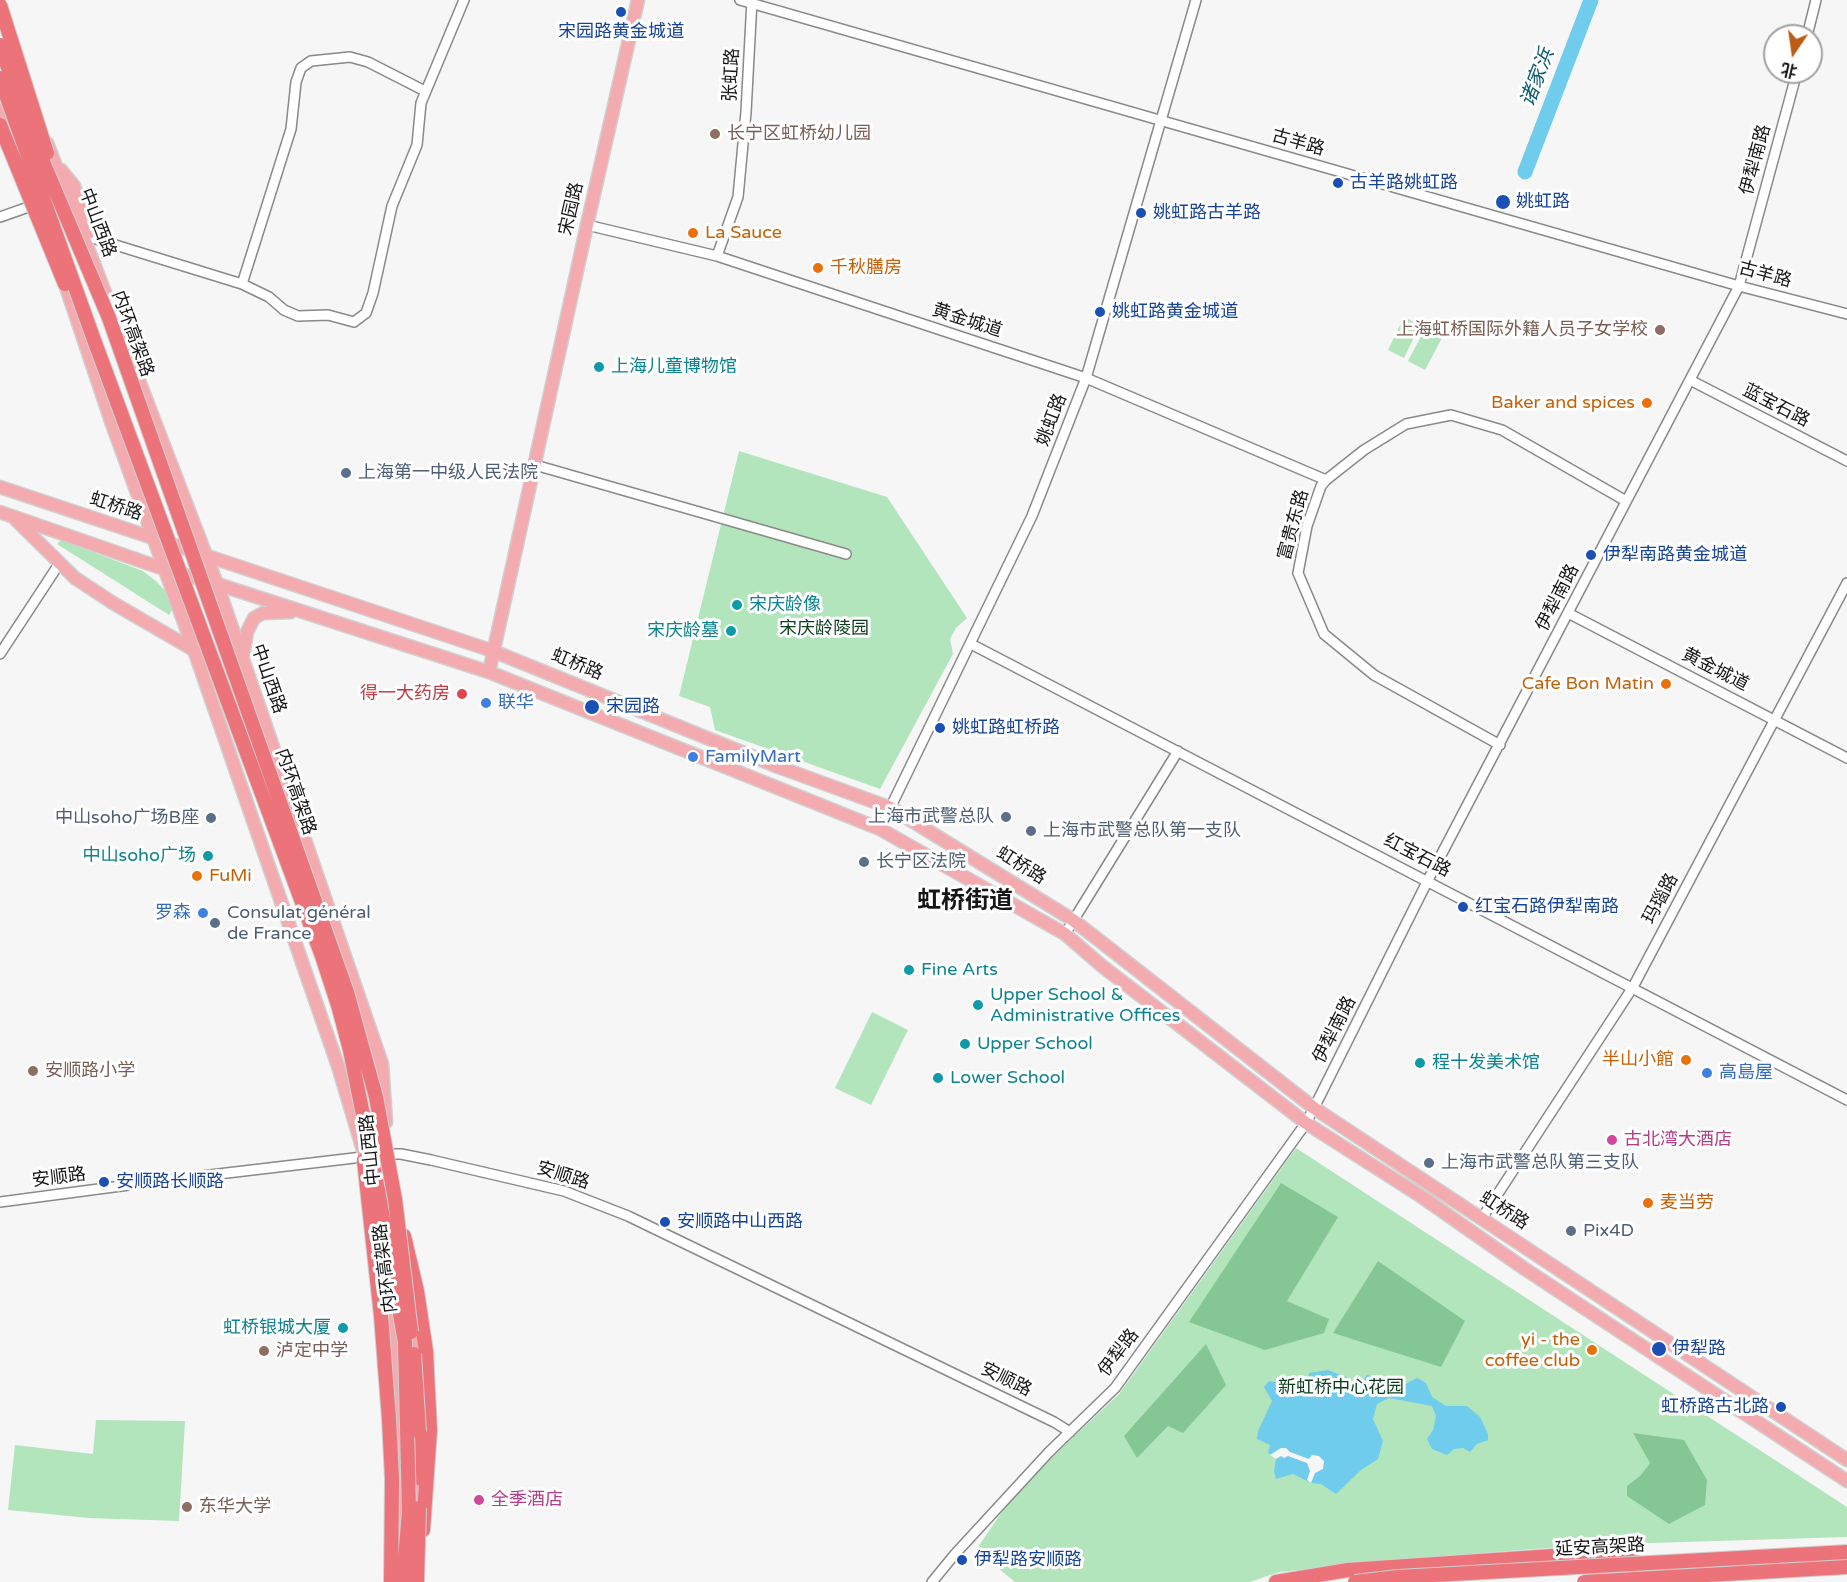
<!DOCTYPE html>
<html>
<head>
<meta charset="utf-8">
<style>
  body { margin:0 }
  #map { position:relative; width:1847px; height:1582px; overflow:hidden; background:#f6f6f7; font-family:"Varela Round","Noto Sans SC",sans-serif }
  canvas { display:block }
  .north { position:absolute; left:1763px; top:24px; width:60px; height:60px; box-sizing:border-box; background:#fff; border:2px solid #a2a2a2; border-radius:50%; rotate:193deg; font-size:16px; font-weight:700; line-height:24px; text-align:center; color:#161616 }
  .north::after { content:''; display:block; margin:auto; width:21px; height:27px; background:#bc5c15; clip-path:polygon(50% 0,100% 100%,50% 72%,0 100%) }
</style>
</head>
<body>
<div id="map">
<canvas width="1847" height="1582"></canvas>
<div class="north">北</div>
</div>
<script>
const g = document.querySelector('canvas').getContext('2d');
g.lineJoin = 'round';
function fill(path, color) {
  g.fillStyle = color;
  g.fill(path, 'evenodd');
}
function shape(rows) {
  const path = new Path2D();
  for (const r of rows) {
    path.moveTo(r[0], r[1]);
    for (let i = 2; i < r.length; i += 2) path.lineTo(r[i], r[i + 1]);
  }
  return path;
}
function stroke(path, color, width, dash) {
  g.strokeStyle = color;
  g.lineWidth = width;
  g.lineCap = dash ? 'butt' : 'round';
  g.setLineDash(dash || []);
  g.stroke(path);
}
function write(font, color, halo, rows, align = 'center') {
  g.font = font + ' "Varela Round","Noto Sans SC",sans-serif';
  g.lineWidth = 6;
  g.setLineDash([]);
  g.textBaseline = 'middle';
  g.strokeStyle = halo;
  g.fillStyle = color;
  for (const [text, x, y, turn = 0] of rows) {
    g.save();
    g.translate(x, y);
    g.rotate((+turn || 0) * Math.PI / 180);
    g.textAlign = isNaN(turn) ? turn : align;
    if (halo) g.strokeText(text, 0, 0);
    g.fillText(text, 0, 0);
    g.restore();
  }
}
fill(shape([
  [1404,317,1420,325,1404,358,1388,350],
  [1426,327,1443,336,1425,370,1408,361],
  [739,451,887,497,967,618,956,628,950,639,953,654,880,789,715,730,710,707,679,696],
  [61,540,143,571,156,581,167,593,172,610,169,615,57,544],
  [872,1012,908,1030,871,1105,835,1088],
  [1296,1148,1847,1507,1847,1537,1587,1545,1430,1557,1279,1572,1250,1582,1015,1582,976,1550,1016,1491,1119,1394],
  [96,1420,185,1421,179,1521,89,1518,8,1510,15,1445,93,1454]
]), '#b2e5bc');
fill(shape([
  [1281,1183,1338,1217,1287,1301,1329,1319,1324,1333,1265,1350,1189,1322],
  [1378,1261,1465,1321,1441,1367,1333,1333],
  [1206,1344,1226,1385,1183,1433,1168,1426,1137,1458,1124,1436],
  [1633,1433,1684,1440,1707,1480,1705,1505,1669,1524,1627,1496,1627,1486,1641,1475,1650,1463]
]), '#85c794');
fill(shape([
  [1328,1370,1346,1377,1359,1387,1367,1375,1376,1377,1367,1388,1374,1394,1388,1393,1417,1378,1426,1383,1432,1397,1446,1406,1467,1406,1480,1417,1488,1434,1488,1440,1477,1444,1470,1452,1463,1448,1454,1449,1447,1455,1432,1449,1427,1439,1433,1430,1436,1416,1432,1406,1389,1398,1377,1404,1373,1419,1383,1441,1378,1459,1361,1470,1336,1494,1321,1484,1311,1483,1293,1474,1276,1479,1274,1471,1276,1459,1268,1453,1270,1445,1257,1439,1258,1431,1272,1401,1264,1387,1269,1381,1297,1385,1308,1382,1309,1373]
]), '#70cced');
fill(shape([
  [1281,1448,1286,1448,1290,1452,1309,1459,1312,1455,1319,1456,1324,1461,1323,1469,1315,1473,1311,1483,1307,1480,1310,1471,1307,1463,1288,1456,1284,1458,1281,1456,1276,1459,1270,1455]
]), '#f6f6f7');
stroke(shape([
  [1525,172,1591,0]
]), '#70cced', 15);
const minor = shape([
  [740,0,1739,286,1847,314],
  [1807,36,1816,0],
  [0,217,37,204],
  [587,225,717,256,1086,378,1326,480],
  [83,235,242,284,269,297,284,310,298,316,328,315,354,322,366,313,373,293,392,206,417,145,421,103,464,0],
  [717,256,738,197,746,112,752,0],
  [242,284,291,129,296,82,301,68,311,61,350,57,368,62,425,91],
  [1690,380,1847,461],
  [535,465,846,554],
  [1568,613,1847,758],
  [971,644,1847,1100],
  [0,654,59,564],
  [1500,745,1374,675,1324,634,1298,573,1307,526,1321,486,1326,480,1364,450,1406,424,1451,415,1502,430,1626,501],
  [880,829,1032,516,1086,378,1196,0],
  [1065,934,1178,751],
  [0,1202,159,1181,388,1154,401,1154,431,1160,564,1191,628,1216,1054,1422,1070,1432],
  [1482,1218,1633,987,1847,583],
  [932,1582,955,1554,1049,1452,1115,1388,1306,1123,1314,1108,1428,880,1739,286,1797,72]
]);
const major = shape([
  [0,110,10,135],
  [47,143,106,295],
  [61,170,74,186,90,232],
  [62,275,112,424,194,650,338,1066,366,1160],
  [123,339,217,584,382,1064,386,1122],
  [0,487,493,651,776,766,891,808,1073,920,1314,1108,1847,1460],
  [0,512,164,569,217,584,489,672,880,829,1065,934,1102,966,1306,1123,1422,1197,1525,1269,1847,1481],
  [15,519,75,578,113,603,194,650],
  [243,656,247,632,254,618,263,613,291,612],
  [489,672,587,225,638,0],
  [377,1225,393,1337,399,1427,400,1473,397,1530],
  [411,1324,414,1363],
  [414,1516,417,1468]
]);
const highway = shape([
  [404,1236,417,1291,426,1351,430,1430,423,1530],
  [419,1478,419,1432],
  [1276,1582,1348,1570,1597,1553,1627,1558,1672,1580]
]);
stroke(minor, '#89898a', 12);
stroke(major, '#d0d0d0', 15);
stroke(highway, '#d0d0d0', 16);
stroke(minor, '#fff', 9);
stroke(major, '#f3abaf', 12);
stroke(highway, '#eb7379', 14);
const highwayBridge = shape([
  [0,5,47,153],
  [0,45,33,138,109,318,347,992,376,1097,395,1199,411,1332],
  [0,78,94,340,322,956,338,1005,350,1050,378,1190,405,1342,409,1512,403,1582],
  [0,125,65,284],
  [364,1160,381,1316,389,1419,392,1479,391,1582],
  [414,1354,419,1432],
  [417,1582,419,1508],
  [1355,1582,1398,1577,1847,1552],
  [1584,1582,1847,1567]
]);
stroke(highwayBridge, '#d0d0d0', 16, []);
stroke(highwayBridge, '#eb7379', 14);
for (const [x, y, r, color] of [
  [621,12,6,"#1a4fb4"],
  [715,134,6,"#8d6e63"],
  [1338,183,6,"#1a4fb4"],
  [1503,202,8,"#1a4fb4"],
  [1141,213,6,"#1a4fb4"],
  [693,233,6,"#e8710a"],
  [818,268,6,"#e8710a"],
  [1100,312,6,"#1a4fb4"],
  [1660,330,6,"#8d6e63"],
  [599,367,6,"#0f9aa8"],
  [1647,403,6,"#e8710a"],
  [346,473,6,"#5c6f8a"],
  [1591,555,6,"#1a4fb4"],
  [737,605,6,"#0f9aa8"],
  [731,631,6,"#0f9aa8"],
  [1666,684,6,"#e8710a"],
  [462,694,6,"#e0444e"],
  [486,703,6,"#3f7fe0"],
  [592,707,8,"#1a4fb4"],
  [940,728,6,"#1a4fb4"],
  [693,757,6,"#3f7fe0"],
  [1006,817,6,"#5c6f8a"],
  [211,818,6,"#5c6f8a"],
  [1031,831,6,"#5c6f8a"],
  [208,856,6,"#0f9aa8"],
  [864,862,6,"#5c6f8a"],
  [197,876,6,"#e8710a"],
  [1463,907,6,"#1a4fb4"],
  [203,913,6,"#3f7fe0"],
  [215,923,6,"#5c6f8a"],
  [909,970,6,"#0f9aa8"],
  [978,1005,6,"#0f9aa8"],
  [965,1044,6,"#0f9aa8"],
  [1686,1060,6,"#e8710a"],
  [1420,1063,6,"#0f9aa8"],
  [33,1071,6,"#8d6e63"],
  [1707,1073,6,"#3f7fe0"],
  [938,1078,6,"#0f9aa8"],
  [1612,1140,6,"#d1479c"],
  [1429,1163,6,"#5c6f8a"],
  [104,1182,6,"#1a4fb4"],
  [1648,1203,6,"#e8710a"],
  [665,1222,6,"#1a4fb4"],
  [1571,1231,6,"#5c6f8a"],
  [343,1328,6,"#0f9aa8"],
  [1659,1349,8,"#1a4fb4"],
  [1592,1350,6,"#e8710a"],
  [264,1351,6,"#8d6e63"],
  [1781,1407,6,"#1a4fb4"],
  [479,1500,6,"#d1479c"],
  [187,1507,6,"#8d6e63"],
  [962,1560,6,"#1a4fb4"]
]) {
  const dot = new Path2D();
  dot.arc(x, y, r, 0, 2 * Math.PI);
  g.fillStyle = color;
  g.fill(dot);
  stroke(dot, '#fff', 2);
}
write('18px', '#164399', '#fff', [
  ["宋园路黄金城道",621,32,"center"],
  ["古羊路姚虹路",1350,183],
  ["姚虹路",1516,202],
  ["姚虹路古羊路",1153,213],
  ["姚虹路黄金城道",1112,312],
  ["伊犁南路黄金城道",1603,555],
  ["宋园路",606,707],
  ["姚虹路虹桥路",952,728],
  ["红宝石路伊犁南路",1475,907],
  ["安顺路长顺路",116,1182],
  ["安顺路中山西路",677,1222],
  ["伊犁路",1672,1349],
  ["虹桥路古北路",1769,1407,"right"],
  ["伊犁路安顺路",974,1560]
], 'left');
write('18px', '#161616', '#fff', [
  ["张虹路",732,75,-87],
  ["古羊路",1298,143,16],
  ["伊犁南路",1756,160,-75],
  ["宋园路",572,209,-77],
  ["中山西路",97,223,69],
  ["古羊路",1765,275,15],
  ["黄金城道",967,321,18],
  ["内环高架路",132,334,70],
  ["蓝宝石路",1776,406,27],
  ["姚虹路",1052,420,-69],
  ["虹桥路",116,507,18],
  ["富贵东路",1294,525,-75],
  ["伊犁南路",1558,598,-63],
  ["虹桥路",577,665,22],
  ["黄金城道",1715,670,27],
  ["中山西路",268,679,71],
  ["内环高架路",295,792,71],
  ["红宝石路",1417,856,27],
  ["虹桥路",1021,866,32],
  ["玛瑙路",1661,899,-62],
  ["伊犁南路",1335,1030,-63],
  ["中山西路",371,1150,-96],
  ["安顺路",563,1176,17],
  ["安顺路",59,1178,-7],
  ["虹桥路",1504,1211,33],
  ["内环高架路",386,1268,-97],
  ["伊犁路",1119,1353,-53],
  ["安顺路",1006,1380,26],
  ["延安高架路",1600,1548,-3]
]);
write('18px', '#785e54', '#fff', [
  ["长宁区虹桥幼儿园",727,134],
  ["上海虹桥国际外籍人员子女学校",1648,330,"right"],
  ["安顺路小学",45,1071],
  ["泸定中学",276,1351],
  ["东华大学",199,1507]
], 'left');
write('18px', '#c56008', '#fff', [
  ["La Sauce",705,233],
  ["千秋膳房",830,268],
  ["Baker and spices",1635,403,"right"],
  ["Cafe Bon Matin",1654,684,"right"],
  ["FuMi",209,876],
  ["半山小館",1674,1060,"right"],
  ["麦当劳",1660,1203],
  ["yi - the",1580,1340,"right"],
  ["coffee club",1580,1361,"right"]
], 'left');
write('18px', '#0d838f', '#fff', [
  ["上海儿童博物馆",611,367],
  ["宋庆龄像",749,605],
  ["宋庆龄墓",719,631,"right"],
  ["中山soho广场",196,856,"right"],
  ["Fine Arts",921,970],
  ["Upper School &",990,995],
  ["Administrative Offices",990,1016],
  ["Upper School",977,1044],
  ["程十发美术馆",1432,1063],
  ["Lower School",950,1078],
  ["虹桥银城大厦",331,1328,"right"]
], 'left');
write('18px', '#4e5e75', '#fff', [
  ["上海第一中级人民法院",358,473],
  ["上海市武警总队",994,817,"right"],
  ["中山soho广场B座",199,818,"right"],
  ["上海市武警总队第一支队",1043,831],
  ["长宁区法院",876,862],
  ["Consulat général",227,913],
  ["de France",227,934],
  ["上海市武警总队第三支队",1441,1163],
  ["Pix4D",1583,1231]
], 'left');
write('18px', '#0b3d1d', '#fff', [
  ["宋庆龄陵园",824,629],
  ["新虹桥中心花园",1341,1388]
]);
write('18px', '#be3a42', '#fff', [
  ["得一大药房",450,694]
], 'right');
write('18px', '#366cbe', '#fff', [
  ["联华",498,703],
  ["FamilyMart",705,757],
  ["罗森",191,913,"right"],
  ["高島屋",1719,1073]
], 'left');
write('18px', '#b23c85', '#fff', [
  ["古北湾大酒店",1624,1140],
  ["全季酒店",491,1500]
], 'left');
write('italic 20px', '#0d5a71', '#fff', [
  ["诸家浜",1538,78,-69]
]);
write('bold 24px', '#161616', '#fff', [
  ["虹桥街道",965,902]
]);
</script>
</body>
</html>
